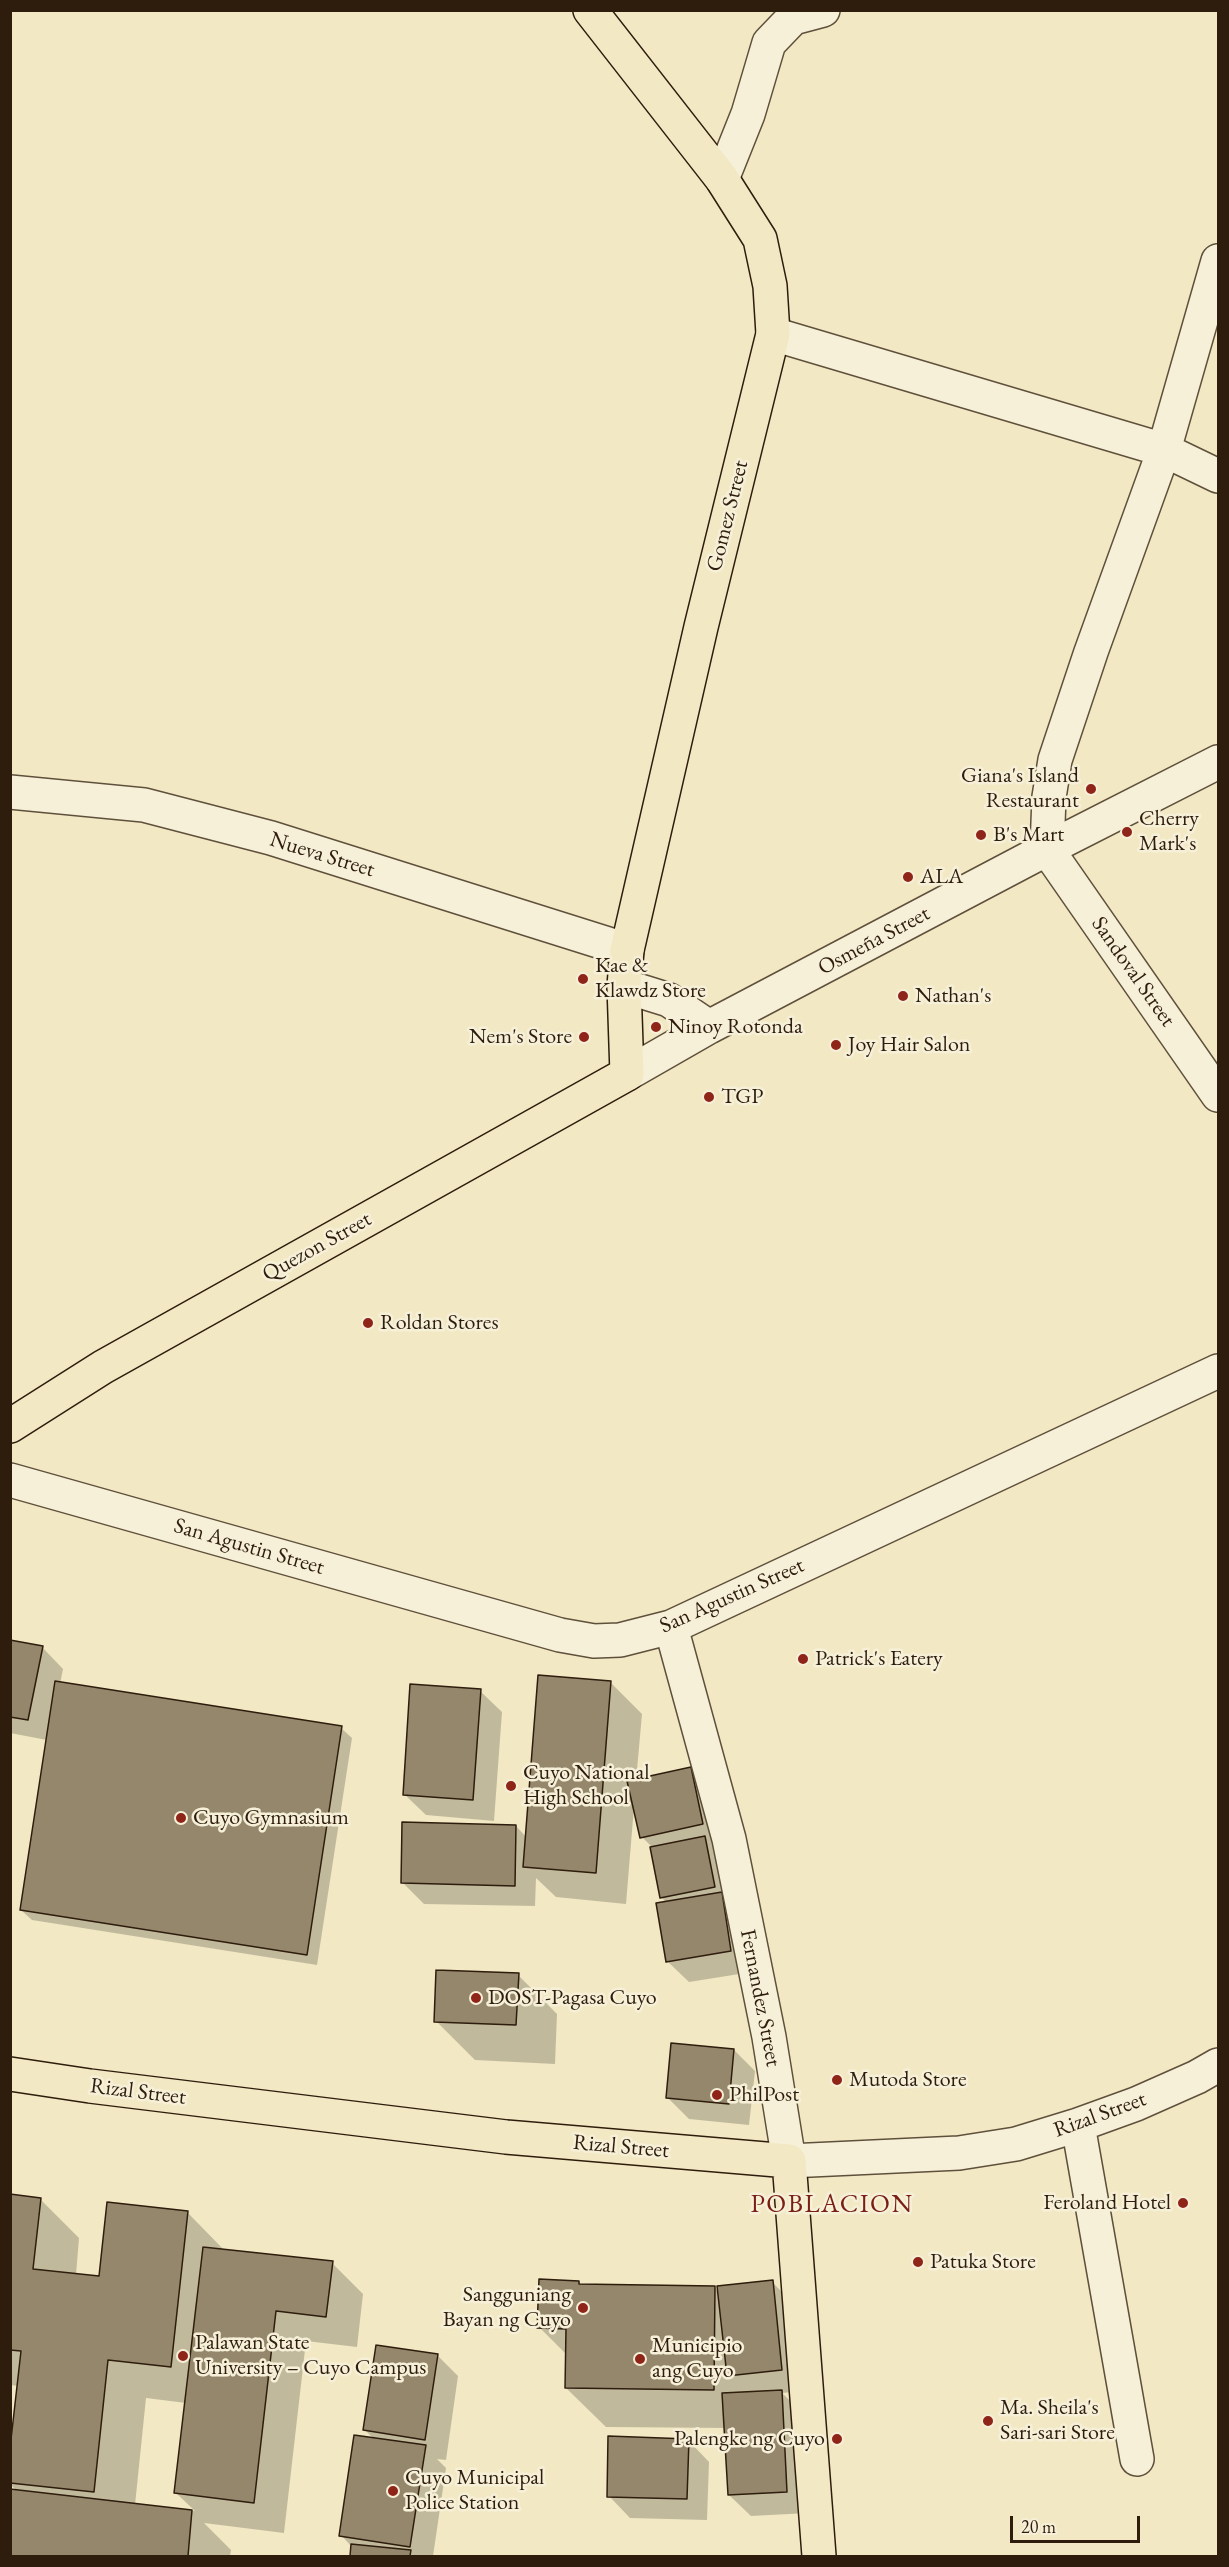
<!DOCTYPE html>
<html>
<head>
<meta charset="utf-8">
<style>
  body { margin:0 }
  #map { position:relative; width:1229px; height:2567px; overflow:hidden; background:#f2e8c4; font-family:"EB Garamond",serif }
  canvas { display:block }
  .frame { position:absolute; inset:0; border:12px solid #2e1d0d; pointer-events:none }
  .scale { position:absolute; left:1010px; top:2516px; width:130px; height:27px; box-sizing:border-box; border:3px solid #2e1d0d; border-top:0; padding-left:8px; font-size:18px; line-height:21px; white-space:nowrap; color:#2e1d0d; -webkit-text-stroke:4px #f7f0d9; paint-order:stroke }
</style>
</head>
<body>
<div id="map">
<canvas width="1229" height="2567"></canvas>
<div class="frame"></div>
<div class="scale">20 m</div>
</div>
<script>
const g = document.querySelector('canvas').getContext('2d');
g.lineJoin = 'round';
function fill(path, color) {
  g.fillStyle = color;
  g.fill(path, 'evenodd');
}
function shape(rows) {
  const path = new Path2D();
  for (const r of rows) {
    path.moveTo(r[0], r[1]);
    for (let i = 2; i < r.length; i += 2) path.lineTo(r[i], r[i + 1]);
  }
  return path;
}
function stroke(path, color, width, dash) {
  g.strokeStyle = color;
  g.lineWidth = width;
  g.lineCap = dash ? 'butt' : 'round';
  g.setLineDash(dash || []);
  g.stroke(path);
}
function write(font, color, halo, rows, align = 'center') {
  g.font = font + ' "EB Garamond",serif';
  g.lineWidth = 5;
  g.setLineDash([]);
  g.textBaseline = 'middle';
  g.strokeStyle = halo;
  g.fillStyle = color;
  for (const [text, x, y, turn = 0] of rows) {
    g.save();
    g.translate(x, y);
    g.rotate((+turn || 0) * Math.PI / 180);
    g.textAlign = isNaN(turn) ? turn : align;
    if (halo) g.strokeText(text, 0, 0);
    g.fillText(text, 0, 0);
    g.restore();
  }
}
fill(shape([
  [10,1641,42,1647,63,1669,60,1684,341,1728,352,1738,317,1965,32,1920,21,1910,47,1740,10,1733],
  [611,1683,642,1714,636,1781,691,1768,712,1790,752,1972,689,1982,667,1961,667,1903,661,1897,652,1847,642,1837,634,1807,626,1904,556,1897,536,1878,535,1906,424,1904,402,1882,516,1826,527,1838],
  [480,1691,502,1712,494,1821,426,1815,404,1794],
  [518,1975,557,2014,555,2064,475,2060,436,2021],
  [734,2050,755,2071,749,2125,689,2119,668,2098],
  [10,2196,40,2199,79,2238,76,2275,101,2278,187,2212,225,2251,332,2263,363,2294,357,2347,306,2341,284,2533,204,2523,231,2550,230,2556,10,2556,10,2491,18,2492,10,2484,10,2463,19,2386,10,2385],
  [146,2398,186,2403,176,2493,195,2511,135,2505],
  [579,2282,582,2286,714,2287,719,2293,772,2282,793,2303,803,2391,782,2393,803,2413,808,2513,751,2516,729,2495,726,2428,606,2427,566,2388,567,2355,539,2327],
  [437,2355,458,2376,446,2460,437,2459,446,2468,433,2556,351,2556,352,2547,341,2535,374,2439,365,2430],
  [688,2440,709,2462,707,2520,630,2518,609,2496]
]), '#0003');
const building = shape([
  [10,1640,43,1646,28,1720,10,1717,10,1640],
  [538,1675,611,1681,596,1873,523,1867,538,1675],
  [55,1681,342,1726,307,1955,20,1910,55,1681],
  [410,1684,481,1689,473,1800,403,1795,410,1684],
  [691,1767,703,1824,640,1838,627,1781,691,1767],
  [402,1822,516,1825,515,1886,401,1883,402,1822],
  [705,1836,715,1887,660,1898,650,1847,705,1836],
  [722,1892,731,1951,666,1962,656,1903,722,1892],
  [436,1970,519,1973,516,2025,434,2022,436,1970],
  [671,2043,734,2049,729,2104,666,2098,671,2043],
  [10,2194,41,2198,33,2269,99,2276,107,2202,188,2211,171,2367,108,2360,94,2492,10,2483,10,2448,21,2351,10,2350,10,2194],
  [203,2247,333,2261,326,2317,276,2311,254,2503,174,2493,203,2247],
  [539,2279,579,2281,579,2284,715,2286,714,2390,565,2388,566,2329,537,2328,539,2279],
  [773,2280,782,2370,727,2376,717,2286,773,2280],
  [376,2345,438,2354,425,2440,363,2430,376,2345],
  [782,2390,787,2492,728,2495,722,2393,782,2390],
  [354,2435,426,2445,410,2547,339,2536,354,2435],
  [608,2436,689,2439,687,2499,607,2497,608,2436],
  [10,2489,192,2510,188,2556,10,2556,10,2489],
  [351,2544,411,2550,410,2556,350,2556,351,2544]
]);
fill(building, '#94876c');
stroke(building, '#2e1d0d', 1.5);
const minor = shape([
  [722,179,748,114,769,43,793,18,823,10],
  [773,334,1164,450,1218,476],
  [10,792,144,805,271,838,627,950],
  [1047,849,1049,797,1055,760,1091,652,1164,450,1218,261],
  [1047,849,1218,1095],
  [624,986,669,1000,709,1027],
  [627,1074,709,1027,1047,849,1218,762],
  [10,1480,560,1635,594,1641,620,1640,671,1627,1218,1371],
  [671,1627,729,1839,769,2037,789,2161,959,2153,1016,2144,1078,2125,1136,2104,1197,2077,1218,2065],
  [1078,2125,1137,2459]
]);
const major = shape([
  [10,1426,103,1367,627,1074,624,986,627,950,701,627,773,334,770,286,760,239,722,179,590,10],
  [10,2074,90,2086,506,2137,789,2161,819,2556]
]);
stroke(minor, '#5f503b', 36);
stroke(major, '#2e1d0d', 36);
stroke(minor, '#f7f0d9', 33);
stroke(major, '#f2e8c4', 33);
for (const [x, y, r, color] of [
  [1091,789,6,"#8f2418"],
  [1127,832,6,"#8f2418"],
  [981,835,6,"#8f2418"],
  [908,877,6,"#8f2418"],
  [583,979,6,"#8f2418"],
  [903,996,6,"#8f2418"],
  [656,1027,6,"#8f2418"],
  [584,1037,6,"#8f2418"],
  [836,1045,6,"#8f2418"],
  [709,1097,6,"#8f2418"],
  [368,1323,6,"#8f2418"],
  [803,1659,6,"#8f2418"],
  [511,1786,6,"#8f2418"],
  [181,1818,6,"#8f2418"],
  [476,1998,6,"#8f2418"],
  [837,2080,6,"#8f2418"],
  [717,2095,6,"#8f2418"],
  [1183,2203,6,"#8f2418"],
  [918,2262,6,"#8f2418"],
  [583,2308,6,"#8f2418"],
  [183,2356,6,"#8f2418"],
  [640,2359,6,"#8f2418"],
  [988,2421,6,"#8f2418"],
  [837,2439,6,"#8f2418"],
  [393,2491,6,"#8f2418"]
]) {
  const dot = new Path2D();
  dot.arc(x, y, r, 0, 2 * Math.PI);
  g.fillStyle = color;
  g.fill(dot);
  stroke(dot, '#f7f0d9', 2);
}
write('22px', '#2e1d0d', '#f7f0d9', [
  ["Gomez Street",728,516,-76],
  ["Nueva Street",322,855,17],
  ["Osmeña Street",874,941,-28],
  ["Sandoval Street",1133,972,55],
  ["Quezon Street",317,1247,-29],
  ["San Agustin Street",249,1547,16],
  ["San Agustin Street",732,1596,-24],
  ["Fernandez Street",760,1998,79],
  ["Rizal Street",138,2092,7],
  ["Rizal Street",1100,2115,-20],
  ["Rizal Street",621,2147,5]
]);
write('22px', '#2e1d0d', '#f7f0d9', [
  ["Giana's Island",1079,776,"right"],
  ["Restaurant",1079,801,"right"],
  ["Cherry",1139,819],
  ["Mark's",1139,844],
  ["B's Mart",993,835],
  ["ALA",920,877],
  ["Kae &",595,966],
  ["Klawdz Store",595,991],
  ["Nathan's",915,996],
  ["Ninoy Rotonda",668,1027],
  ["Nem's Store",572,1037,"right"],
  ["Joy Hair Salon",848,1045],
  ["TGP",721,1097],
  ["Roldan Stores",380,1323],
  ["Patrick's Eatery",815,1659],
  ["Cuyo National",523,1773],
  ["High School",523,1798],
  ["Cuyo Gymnasium",193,1818],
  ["DOST-Pagasa Cuyo",488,1998],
  ["Mutoda Store",849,2080],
  ["PhilPost",729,2095],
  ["Feroland Hotel",1171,2203,"right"],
  ["Patuka Store",930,2262],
  ["Sangguniang",571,2295,"right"],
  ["Bayan ng Cuyo",571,2320,"right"],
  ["Palawan State",195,2343],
  ["University – Cuyo Campus",195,2368],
  ["Municipio",652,2346],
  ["ang Cuyo",652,2371],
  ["Ma. Sheila's",1000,2408],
  ["Sari-sari Store",1000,2433],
  ["Palengke ng Cuyo",825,2439,"right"],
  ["Cuyo Municipal",405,2478],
  ["Police Station",405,2503]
], 'left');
g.letterSpacing = '1.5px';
write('26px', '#7a1f14', '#f7f0d9', [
  ["POBLACION",832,2205]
]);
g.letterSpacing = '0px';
</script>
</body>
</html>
